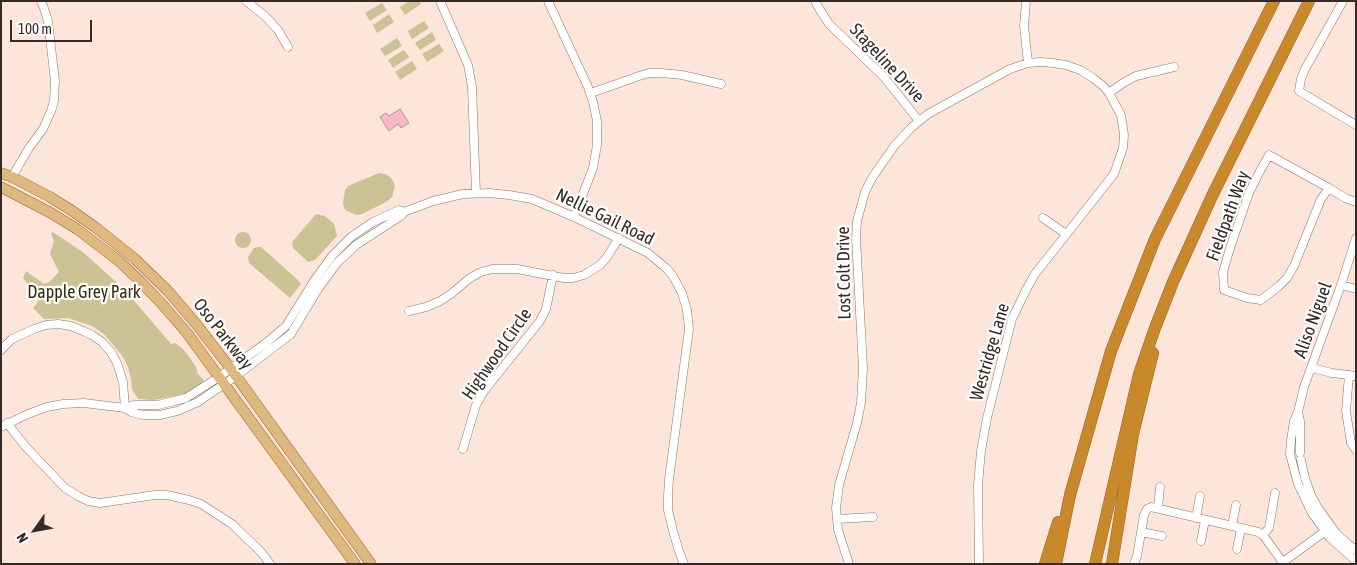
<!DOCTYPE html>
<html>
<head>
<meta charset="utf-8">
<style>
  body { margin:0 }
  #map { position:relative; width:1357px; height:565px; overflow:hidden; background:#fde5d9; font-family:"Asap Condensed",sans-serif }
  canvas { display:block }
  .frame { position:absolute; inset:0; border:2px solid #342b27; pointer-events:none }
  .north { position:absolute; left:10px; top:505px; width:50px; height:50px; -webkit-text-stroke:4px #fff; paint-order:stroke; rotate:238deg; font-size:14px; font-weight:700; line-height:20px; text-align:center; color:#342b27 }
  .north::after { content:''; display:block; margin:auto; width:18px; height:22px; background:#342b27; clip-path:polygon(50% 0,100% 100%,50% 72%,0 100%) }
  .scale { position:absolute; left:10px; top:20px; width:82px; height:22px; box-sizing:border-box; border:2px solid #342b27; border-top:0; padding-left:6px; font-size:15px; line-height:18px; white-space:nowrap; color:#342b27; -webkit-text-stroke:4px #fff; paint-order:stroke }
</style>
</head>
<body>
<div id="map">
<canvas width="1357" height="565"></canvas>
<div class="frame"></div>
<div class="north">N</div>
<div class="scale">100 m</div>
</div>
<script>
const g = document.querySelector('canvas').getContext('2d');
g.lineJoin = 'round';
function fill(path, color) {
  g.fillStyle = color;
  g.fill(path, 'evenodd');
}
function shape(rows) {
  const path = new Path2D();
  for (const r of rows) {
    if (r.length === 3) {
      path.moveTo(r[0] + r[2], r[1]);
      path.arc(r[0], r[1], r[2], 0, 2 * Math.PI);
      continue;
    }
    path.moveTo(r[0], r[1]);
    for (let i = 2; i < r.length; i += 2) path.lineTo(r[i], r[i + 1]);
  }
  return path;
}
function stroke(path, color, width, dash) {
  g.strokeStyle = color;
  g.lineWidth = width;
  g.lineCap = dash ? 'butt' : 'round';
  g.setLineDash(dash || []);
  g.stroke(path);
}
function write(font, color, halo, rows, align = 'center') {
  g.font = font + ' "Asap Condensed",sans-serif';
  g.lineWidth = 4.5;
  g.setLineDash([]);
  g.textBaseline = 'middle';
  g.strokeStyle = halo;
  g.fillStyle = color;
  for (const [text, x, y, turn = 0] of rows) {
    g.save();
    g.translate(x, y);
    g.rotate((+turn || 0) * Math.PI / 180);
    g.textAlign = isNaN(turn) ? turn : align;
    if (halo) g.strokeText(text, 0, 0);
    g.fillText(text, 0, 0);
    g.restore();
  }
}
fill(shape([
  [410,1,419,1,421,4,405,15,400,7],
  [382,3,387,10,370,21,365,13],
  [389,14,394,22,377,33,373,25],
  [424,21,429,28,412,39,408,31],
  [432,32,436,40,420,50,415,43],
  [397,38,402,46,385,56,380,49],
  [439,44,444,51,427,62,422,54],
  [404,50,409,57,393,68,388,60],
  [412,61,417,69,400,80,395,72],
  [379,173,385,174,390,177,393,181,395,186,392,197,386,202,362,214,357,215,347,211,344,208,343,203,345,190,348,186],
  [316,214,325,216,334,224,337,236,315,260,308,262,306,260,293,248,292,242],
  [243,240,8],
  [53,232,84,253,125,290,171,344,175,343,183,349,190,358,196,367,198,374,203,379,204,383,186,394,181,395,154,400,138,399,132,389,131,379,128,367,123,357,105,335,92,326,68,318,44,319,33,308,38,302,37,297,23,278,26,271,44,284,49,282,59,272,50,254,54,241,51,234],
  [258,247,261,247,299,281,301,284,290,298,249,263,248,257,254,248]
]), '#cdc196');
const water = shape([
  [400,109,409,123,401,128,398,124,389,131,380,117,386,113,389,116,400,109]
]);
fill(water, '#fab9c9');
stroke(water, '#bf8e98', 1);
const minor = shape([
  [246,1,265,16,278,30,288,47],
  [440,1,468,65,472,87,476,193],
  [548,1,588,87,593,102,597,121,597,145,593,168,574,217],
  [815,1,820,10,829,24,884,77,919,121],
  [1026,1,1024,26,1028,63],
  [1343,1,1304,71,1301,79,1299,91,1356,125],
  [591,93,639,76,649,73,662,73,682,75,721,84],
  [1109,93,1123,83,1136,76,1174,67],
  [12,177,29,148,43,129,51,111,54,101,55,81,48,21,45,11,41,1],
  [1329,188,1321,199,1294,266,1287,278,1279,286,1261,300,1247,298,1224,290,1223,272,1230,248,1249,193,1260,171,1269,155,1329,188,1345,198,1356,202],
  [1043,218,1066,234],
  [1356,238,1341,285,1304,387,1298,412,1294,421,1291,440,1290,454,1298,484,1312,513,1330,538,1356,561],
  [1341,285,1356,289],
  [409,311,426,307,440,301,451,294,470,278,481,272,492,269,517,269,564,278,573,278,584,275,600,265,607,257,619,238],
  [1,350,12,339,34,329,46,325,58,324,71,326,83,331,92,335,102,342,111,352,117,363,123,382,125,408],
  [1312,368,1332,373,1356,376],
  [1349,375,1346,411,1351,443,1356,450],
  [125,408,134,405,158,405,186,398,219,377,266,343,286,326,314,281,332,256,351,237,373,222,399,210,404,212,433,201,463,194,490,193,509,195,532,199,574,217,648,253,666,268,673,276,682,293,687,310,689,329,669,479,668,496,668,510,673,531,679,551,684,564],
  [1298,412,1300,421,1300,453],
  [7,423,25,446,65,488,78,496,88,501,100,503,155,495,167,495,189,500,201,504,232,524,261,552,270,564],
  [1,427,28,414,47,407,63,404,84,403,125,408,131,412,143,415,160,415,177,411,198,402,236,376,291,334,318,289,337,263,356,245,401,216,404,212],
  [463,449,476,405,484,391,540,321,546,309,553,275],
  [1301,460,1305,478,1311,495,1318,508,1336,533,1349,545,1356,550],
  [1158,508,1160,487],
  [1196,518,1200,496],
  [837,519,873,517],
  [1232,526,1236,505],
  [1141,532,1162,536],
  [1263,535,1269,528,1275,493],
  [1201,541,1205,520],
  [1237,549,1241,528],
  [1283,562,1327,530],
  [849,564,838,530,836,508,839,485,857,423,861,403,863,368,856,238,857,221,865,192,872,178,895,145,912,127,928,114,1010,69,1028,63,1041,62,1053,63,1066,65,1080,70,1093,78,1103,86,1109,93,1121,115,1124,135,1123,148,1114,174,1035,274,1026,290,1012,319,987,418,981,451,978,485,979,564],
  [1134,564,1137,556,1144,515,1147,509,1151,507,1258,532,1263,535,1284,564]
]);
const major = shape([
  [1,173,12,177,50,197,71,210,95,227,135,259,168,291,197,325,231,369,371,564],
  [1,187,51,213,77,229,120,262,140,281,161,303,187,333,355,564]
]);
const highway = shape([
  [1045,564,1058,522],
  [1056,564,1070,495,1111,351,1155,239,1274,1],
  [1095,564,1139,374,1155,328,1173,282,1212,196,1309,1],
  [1112,564,1133,434,1153,353]
]);
stroke(minor, '#8a756b', 9);
stroke(major, '#956728', 11);
stroke(highway, '#956728', 12);
stroke(minor, '#fff', 8);
stroke(major, '#dfb87f', 10);
stroke(highway, '#c98829', 11);
write('18px', '#342b27', '#fff', [
  ["Stageline Drive",887,63,47],
  ["Fieldpath Way",1228,216,-70],
  ["Nellie Gail Road",605,217,26],
  ["Lost Colt Drive",844,273,-91],
  ["Aliso Niguel",1313,320,-70],
  ["Oso Parkway",223,334,52],
  ["Westridge Lane",990,352,-74],
  ["Highwood Circle",497,354,-55]
]);
write('18px', '#342d12', '#fff', [
  ["Dapple Grey Park",84,292]
]);
</script>
</body>
</html>
